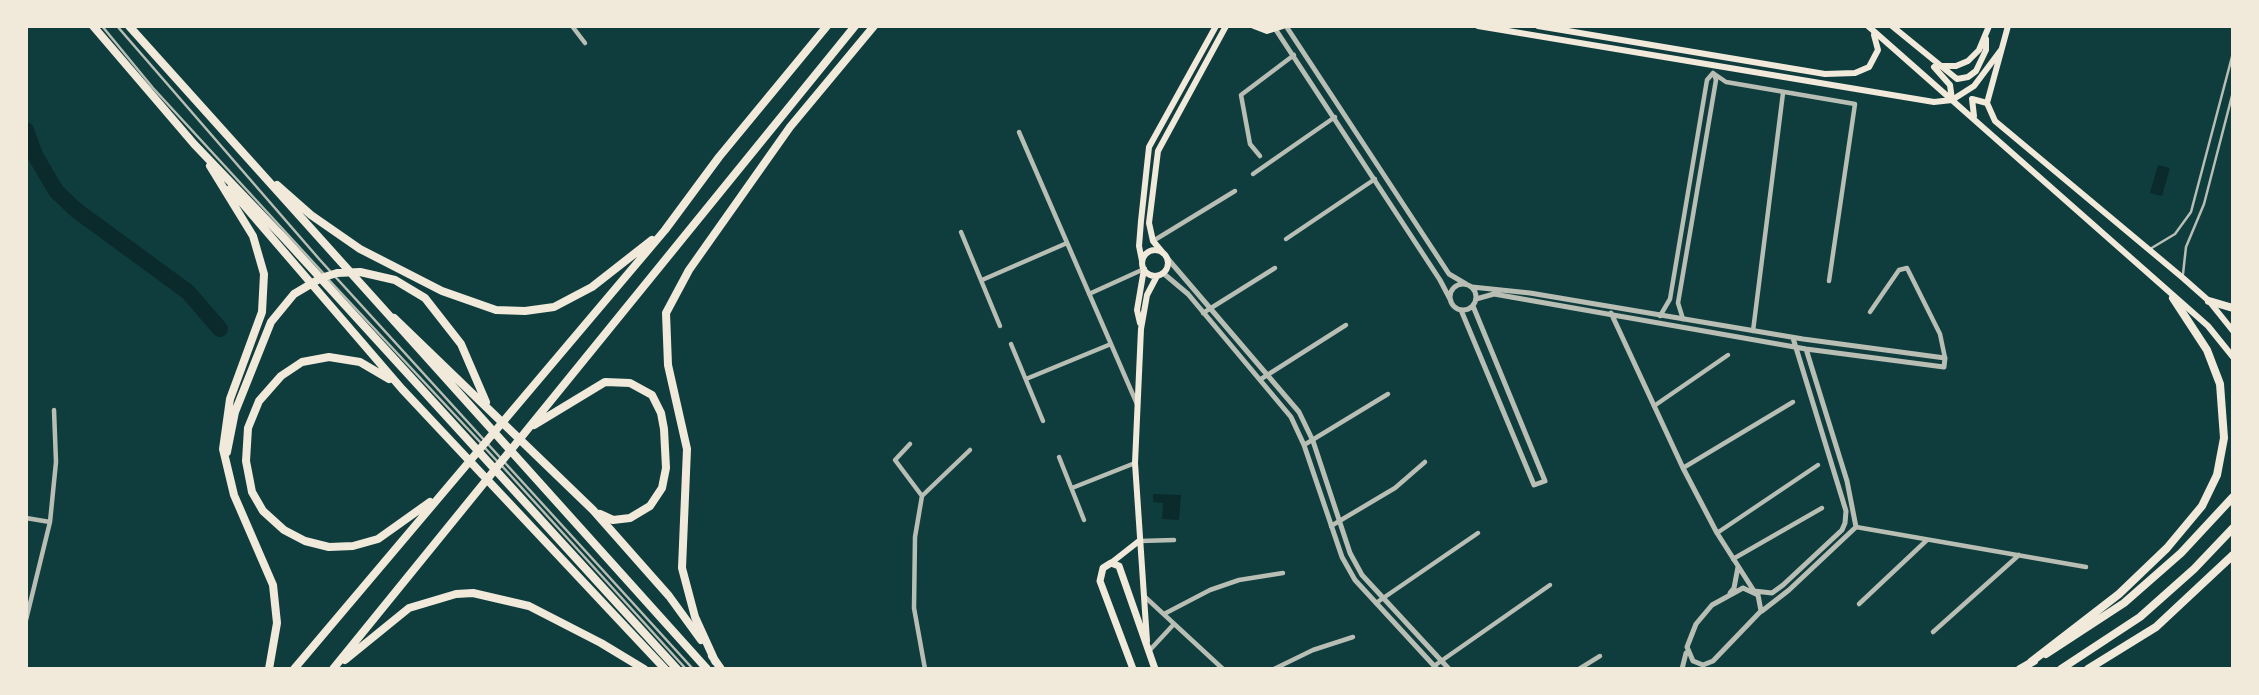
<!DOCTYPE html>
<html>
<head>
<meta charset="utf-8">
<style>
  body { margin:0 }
  #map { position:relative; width:2259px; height:695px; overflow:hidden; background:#0f3d3e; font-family:"Varela Round",sans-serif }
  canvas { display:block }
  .frame { position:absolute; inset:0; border:28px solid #f1e9da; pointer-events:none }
</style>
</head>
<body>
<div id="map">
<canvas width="2259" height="695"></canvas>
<div class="frame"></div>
</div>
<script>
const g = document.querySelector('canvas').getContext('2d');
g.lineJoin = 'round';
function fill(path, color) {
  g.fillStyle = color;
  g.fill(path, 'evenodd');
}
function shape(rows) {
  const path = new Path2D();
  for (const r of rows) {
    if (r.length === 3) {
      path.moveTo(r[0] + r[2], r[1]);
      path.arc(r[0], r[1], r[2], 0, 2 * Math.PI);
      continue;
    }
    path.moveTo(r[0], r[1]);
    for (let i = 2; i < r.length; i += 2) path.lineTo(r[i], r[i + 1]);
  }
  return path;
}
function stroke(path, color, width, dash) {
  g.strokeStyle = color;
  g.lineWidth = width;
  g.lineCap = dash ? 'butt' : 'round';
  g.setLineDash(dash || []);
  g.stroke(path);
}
fill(shape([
  [2158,165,2170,168,2162,196,2150,193],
  [1153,494,1181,495,1179,520,1162,519,1163,503,1153,502]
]), '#0a2a2b');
stroke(shape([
  [26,130,35,155,56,191,76,210,188,292,220,329]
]), '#0a2a2b', 16);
stroke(shape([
  [102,26,153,88,324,274],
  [117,26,320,260,693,669],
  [2150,249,2175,234,2191,212,2233,53],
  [2183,274,2186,247,2204,204,2233,92],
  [328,279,481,443],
  [485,448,497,461],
  [502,466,686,669]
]), '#b8beb3', 2.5);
stroke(shape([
  [572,26,585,43],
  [1713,73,1726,82,1855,104,1829,281],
  [1019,132,1137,404],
  [1260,156,1250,144,1241,95,1294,55],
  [1253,174,1335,117],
  [961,232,1000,326],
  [1286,239,1375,179],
  [1153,241,1235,191],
  [982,280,1067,243],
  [1089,294,1144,269],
  [1870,312,1899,270,1907,268,1940,334,1945,358],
  [1203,313,1275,268],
  [1660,316,1670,299,1707,80,1713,73],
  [1683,319,1678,303,1716,80,1714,74],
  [1753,331,1783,93],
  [1011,344,1043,421],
  [1026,379,1111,344],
  [1261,379,1346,325],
  [1654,406,1728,355],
  [910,444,895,460,922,496],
  [1304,445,1388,394],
  [1059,457,1084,520],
  [1683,468,1793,402],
  [1072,488,1135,463],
  [26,518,50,522],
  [1331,526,1395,488,1425,462],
  [1856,527,2086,567],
  [1717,533,1818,465],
  [1140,541,1174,540],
  [1733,559,1822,508],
  [1144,596,1223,669],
  [1376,603,1478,533],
  [1859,604,1927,540],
  [1164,614,1210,590,1239,580,1283,573],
  [26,620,50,522,56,462,54,410],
  [1933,632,2019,555],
  [1149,651,1174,624],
  [1434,666,1550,585],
  [925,669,914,608,915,537,922,496,970,450],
  [1274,669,1313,650,1353,637],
  [1579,669,1600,656]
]), '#b8beb3', 4.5);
stroke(shape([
  [1286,26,1449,274,1466,284],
  [1276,30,1440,280,1451,301],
  [1168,259,1299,412,1313,441,1350,553,1362,575,1449,669],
  [1163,273,1188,294,1291,417,1304,445,1342,557,1355,580,1437,669],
  [1463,297,13],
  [1472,287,1530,293,1803,339,1945,358,1944,367,1806,349,1494,294,1476,299],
  [1461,310,1534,485,1545,481,1473,306],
  [1611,313,1683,468,1717,533,1754,591,1772,593,1783,585,1842,530,1845,523,1846,511,1793,338],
  [1806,349,1847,481,1856,527],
  [1743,588,1758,595,1761,611,1713,661,1703,665,1693,661,1687,647,1696,624,1712,605,1743,588],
  [1730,593,1734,588,1738,567],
  [1762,611,1789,590,1856,527],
  [1682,669,1686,653]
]), '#b8beb3', 5);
stroke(shape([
  [1254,26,1267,31,1283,26],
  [1478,26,1934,102,1952,100,1974,86,2001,50],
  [1538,26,1825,74,1855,73,1869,67,1878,50,1874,35],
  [1868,26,2208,326,2233,357],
  [1892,26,1957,79,1968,77,1976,71,1986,50,1986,39],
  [1940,66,1956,66,1968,61,1979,50,1989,26],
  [1934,67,1950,85,1952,100],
  [1987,103,1995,121,2183,278,2209,301,2233,331],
  [1987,103,2008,26],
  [1974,116,1972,99,1987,103],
  [1155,263,13],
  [1163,253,1153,241,1149,223,1158,151,1226,26],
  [1142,261,1139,246,1141,221,1149,147,1216,26],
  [1140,323,1137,310,1144,269],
  [1111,563,1139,541],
  [1147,641,1135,463,1141,329,1147,295,1157,276]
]), '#f1e9da', 6);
stroke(shape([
  [1133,669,1100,581,1103,568,1111,563,1119,566,1155,669]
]), '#f1e9da', 7);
stroke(shape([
  [93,26,194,144,283,237,677,669],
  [129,26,707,669],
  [210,166,253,236,264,274,262,312,230,399,223,449,234,495,273,585,277,623,269,669],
  [277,185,311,215,360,249,442,291,496,310,525,311,554,307,592,287,652,240],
  [230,189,402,389,665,669],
  [2209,301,2233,308],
  [394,318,593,510,669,596,701,640],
  [389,379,360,362,329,357,302,362,281,376,259,401,248,428,246,461,252,492,263,511,284,530,305,541,329,547,353,546,378,539,430,502],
  [534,425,605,382,630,383,652,395,661,413,664,429,666,468,662,488,650,506,630,518,613,520,600,514],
  [227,452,235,412,271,322,294,294,321,278,337,273,360,272,395,280,425,298,461,344,486,402],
  [2046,654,2124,603,2181,553,2233,497],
  [712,656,721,669],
  [345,660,409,608,456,594,473,593,529,606,601,643,644,669],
  [715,661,695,617,682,568,687,449,668,365,666,313,689,270,790,127,874,26],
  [2031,662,2119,594,2167,548,2202,506,2217,475,2224,438,2220,384,2207,350,2173,298],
  [294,669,665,230,719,157,827,26],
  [333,669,855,26],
  [2020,669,2034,661],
  [2061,669,2140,617,2194,569,2233,528],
  [2088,669,2156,627,2233,555]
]), '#f1e9da', 8);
</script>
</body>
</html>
